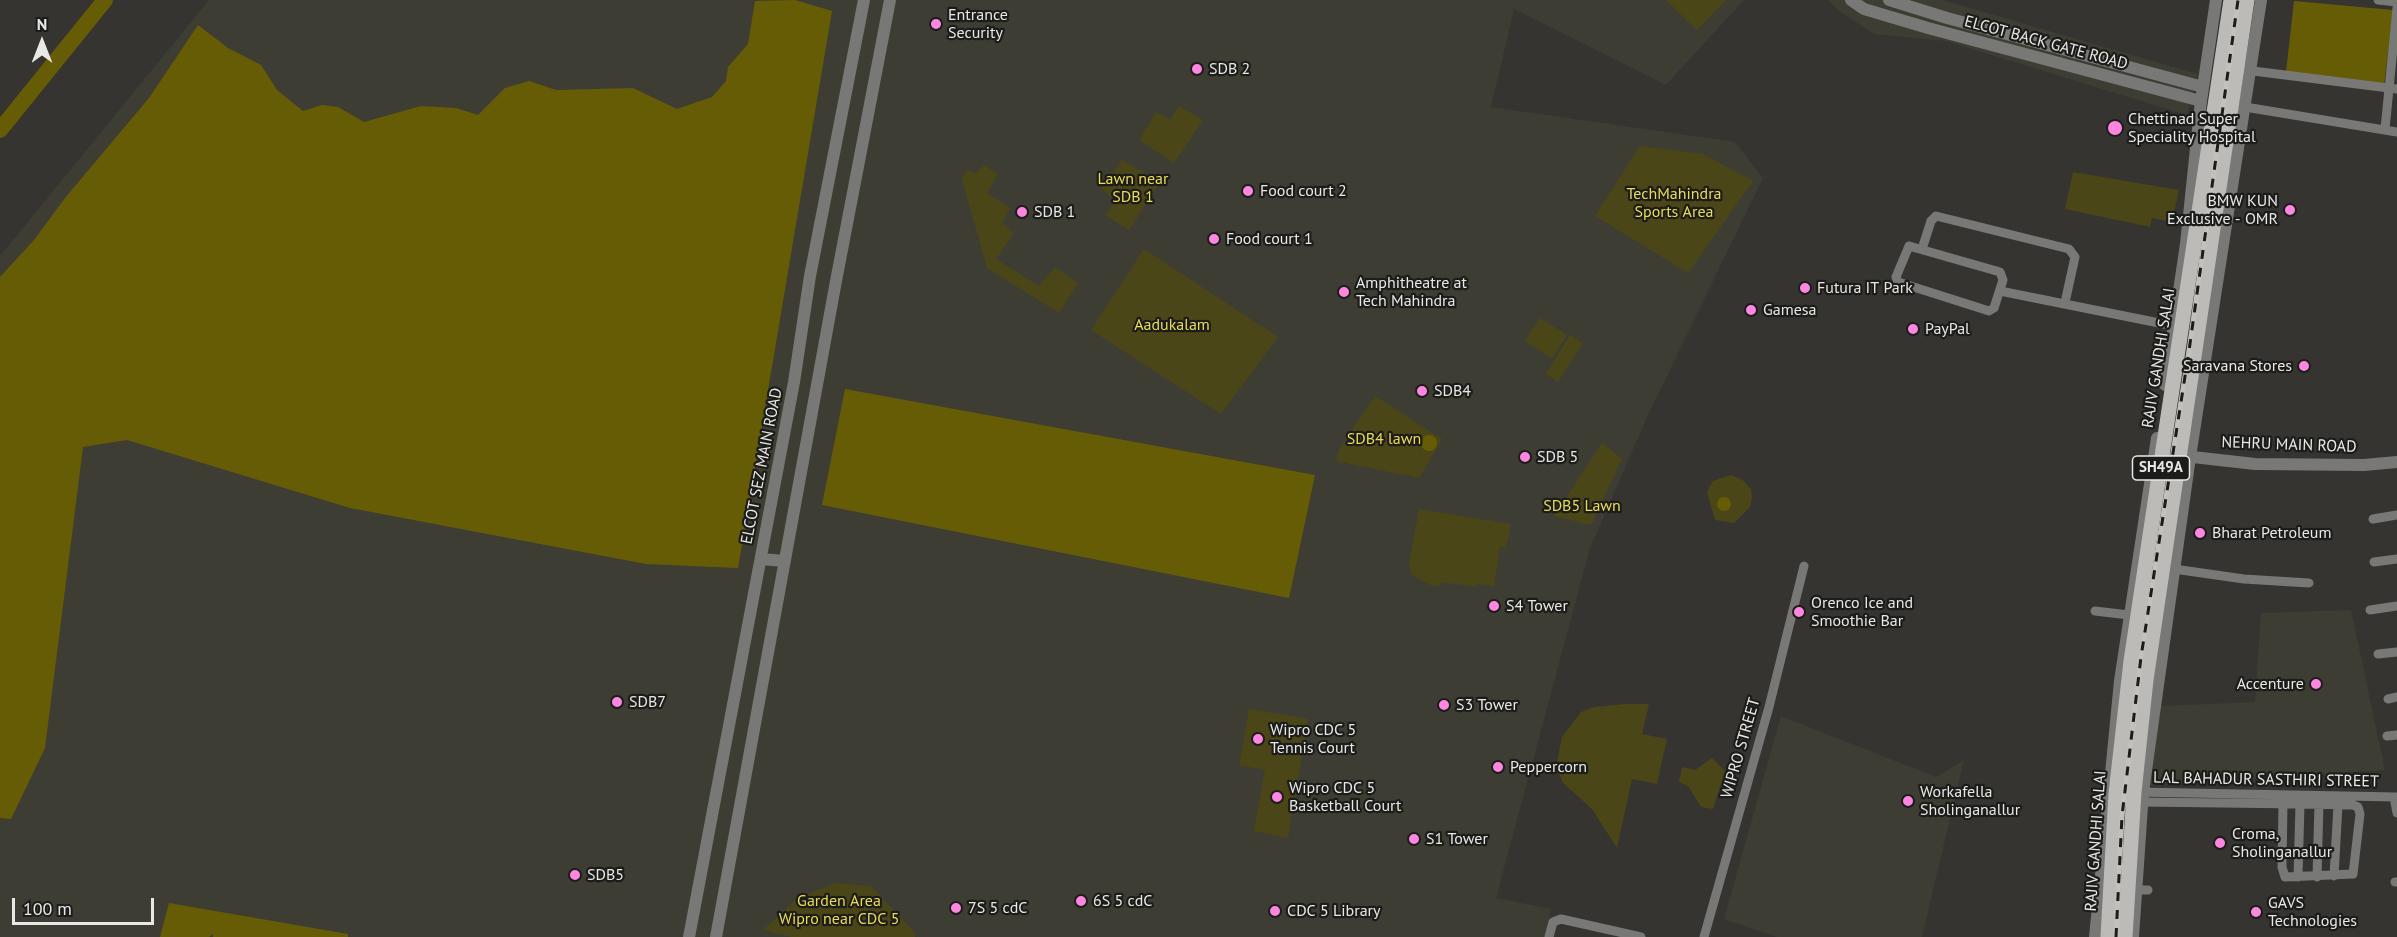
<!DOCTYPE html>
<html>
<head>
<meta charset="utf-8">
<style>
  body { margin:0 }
  #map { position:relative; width:2397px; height:937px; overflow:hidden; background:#353430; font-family:"PT Sans",sans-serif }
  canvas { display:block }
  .north { position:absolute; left:12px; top:12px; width:60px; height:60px; -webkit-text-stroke:4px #1c1c1a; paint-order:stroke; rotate:0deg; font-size:16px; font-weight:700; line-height:24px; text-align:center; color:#e8e8e5 }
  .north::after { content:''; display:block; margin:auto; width:21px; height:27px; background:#e8e8e5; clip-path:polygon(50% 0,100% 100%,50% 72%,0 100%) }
  .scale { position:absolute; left:12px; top:898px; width:142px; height:27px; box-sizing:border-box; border:3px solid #e8e8e5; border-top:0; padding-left:8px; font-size:18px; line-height:21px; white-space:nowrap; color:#e8e8e5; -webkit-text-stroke:4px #1c1c1a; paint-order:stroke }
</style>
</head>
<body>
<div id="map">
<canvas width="2397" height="937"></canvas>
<div class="north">N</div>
<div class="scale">100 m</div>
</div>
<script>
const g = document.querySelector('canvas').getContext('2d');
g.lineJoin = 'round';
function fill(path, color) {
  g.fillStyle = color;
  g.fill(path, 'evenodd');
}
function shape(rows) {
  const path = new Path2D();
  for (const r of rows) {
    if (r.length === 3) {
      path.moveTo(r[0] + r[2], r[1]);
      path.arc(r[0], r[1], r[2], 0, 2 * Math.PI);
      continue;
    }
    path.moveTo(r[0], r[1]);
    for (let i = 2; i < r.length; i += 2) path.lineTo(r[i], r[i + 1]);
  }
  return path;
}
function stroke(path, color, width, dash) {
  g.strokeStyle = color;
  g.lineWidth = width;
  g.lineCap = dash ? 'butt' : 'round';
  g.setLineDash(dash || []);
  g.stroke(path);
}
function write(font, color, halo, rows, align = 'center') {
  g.font = font + ' "PT Sans",sans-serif';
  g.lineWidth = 4.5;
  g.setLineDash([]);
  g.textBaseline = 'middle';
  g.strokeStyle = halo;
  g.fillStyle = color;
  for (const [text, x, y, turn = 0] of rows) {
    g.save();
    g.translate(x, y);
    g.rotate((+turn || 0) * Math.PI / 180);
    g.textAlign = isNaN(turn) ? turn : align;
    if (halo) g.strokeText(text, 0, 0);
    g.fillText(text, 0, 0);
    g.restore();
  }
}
fill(shape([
  [209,0,1744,0,1666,85,1514,9,1491,107,1735,142,1763,178,1648,415,1590,548,1496,898,1551,909,1546,937,0,937,0,256],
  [1828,0,1942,0,2198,74,2187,115,1946,41,1874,34,1839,11],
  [2351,610,2385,770,2150,786,2161,706,2255,702,2261,613],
  [1781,716,1936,777,1964,760,1922,937,1777,937,1724,919]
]), '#3e3d33');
fill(shape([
  [1666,0,1726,0,1697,30],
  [1179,106,1203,120,1174,163,1139,140,1156,112,1170,120],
  [1640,146,1703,154,1753,181,1688,273,1595,216],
  [1122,160,1160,182,1129,230,1106,215,1117,200,1101,189],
  [984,165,998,174,987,193,1010,208,1002,223,1014,233,996,259,1039,286,1055,267,1078,283,1059,313,987,268,962,179,967,170,976,173],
  [2073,172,2179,190,2172,222,2152,218,2150,227,2065,209],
  [1144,249,1278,337,1221,414,1091,330],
  [1540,318,1567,335,1552,358,1525,341],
  [1570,335,1583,343,1558,382,1546,374],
  [1375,396,1442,439,1419,478,1336,461,1339,449],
  [1602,443,1622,459,1591,525,1554,516],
  [1731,475,1744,481,1751,489,1752,498,1750,507,1734,523,1715,520,1707,492,1713,481],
  [1419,509,1511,524,1506,547,1500,547,1494,586,1477,584,1476,587,1441,582,1440,586,1432,586,1412,575,1409,564],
  [1625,704,1649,704,1642,734,1667,739,1657,784,1632,779,1617,848,1592,809,1563,783,1556,767,1562,737,1581,712,1594,707],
  [1249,709,1308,719,1288,838,1254,831,1265,770,1239,765],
  [1712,758,1725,771,1713,809,1701,807,1688,786,1679,782,1682,767,1695,770],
  [835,883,871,886,915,933,915,937,792,937,763,930,797,899]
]), '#4b4617');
fill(shape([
  [795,0,832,11,738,568,646,564,350,508,127,440,83,447,45,748,11,819,0,818,0,277,34,240,65,198,149,98,198,25,228,48,261,65,277,90,303,111,322,105,338,107,364,122,421,106,456,108,478,115,505,88,529,81,556,90,633,88,677,109,712,97,726,81,728,67,748,44,755,1],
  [2294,1,2393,10,2384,85,2286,72],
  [845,389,1315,475,1289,598,822,505],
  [1429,443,8],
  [1724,504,7],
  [169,903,348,934,348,937,213,937,213,934,209,937,160,937]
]), '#665c05');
stroke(shape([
  [0,130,105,0]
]), '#665c05', 16);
stroke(shape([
  [2378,0,2397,2],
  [2245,70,2397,89],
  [2245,107,2397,132],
  [2385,129,2397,8],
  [1909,246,2000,272,2003,280,1994,308,1989,311,1898,282,1896,277,1909,246],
  [1922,249,1931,221,1936,216,2069,249,2075,257,2066,298],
  [2000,291,2174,326],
  [2373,519,2397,515],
  [2374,562,2397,559],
  [2174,569,2244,579,2309,583],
  [2370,610,2397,606],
  [2095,611,2129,615],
  [2378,654,2397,652],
  [2388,699,2397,697],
  [2387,736,2397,735],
  [2137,792,2397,797],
  [2394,797,2397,813],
  [2142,802,2300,804,2353,805,2358,807,2360,814,2353,874,2285,877,2282,867,2283,804],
  [2334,876,2338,805],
  [2298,877,2300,804],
  [2317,877,2319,804],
  [2395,882,2397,882],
  [2136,890,2148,890],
  [1549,937,1553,922,1561,919,1641,937],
  [1704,937,1769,707,1804,566]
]), '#787876', 9);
stroke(shape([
  [1851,0,1864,9,1928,28,2201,101],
  [1889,0,1947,18,2203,87],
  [2165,385,2186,244,2201,101,2216,0],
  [2184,456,2255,464,2364,465,2397,462],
  [761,559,785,561],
  [689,937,794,382,810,276,864,0],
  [716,937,836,281,890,0],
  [2095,937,2120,681,2157,438],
  [2133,937,2143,792,2190,457,2261,0]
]), '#787876', 12);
stroke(shape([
  [2108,937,2116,793,2131,661,2231,0],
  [2125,937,2134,792,2146,680,2247,0]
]), '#bcbbb7', 15);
const rail = shape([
  [2116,937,2122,816,2141,657,2189,351,2238,0]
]);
stroke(rail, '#c1c1bd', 5);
stroke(rail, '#1c1c1a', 3, [9]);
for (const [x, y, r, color] of [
  [936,24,6,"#fd86e1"],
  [1197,69,6,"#fd86e1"],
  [2115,128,8,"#fd86e1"],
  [1248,191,6,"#fd86e1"],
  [2290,210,6,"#fd86e1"],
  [1022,212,6,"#fd86e1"],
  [1214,239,6,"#fd86e1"],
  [1805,288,6,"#fd86e1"],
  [1344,292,6,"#fd86e1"],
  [1751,310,6,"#fd86e1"],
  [1913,329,6,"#fd86e1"],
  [2304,366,6,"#fd86e1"],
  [1422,391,6,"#fd86e1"],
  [1525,457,6,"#fd86e1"],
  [2200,533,6,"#fd86e1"],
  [1494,606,6,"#fd86e1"],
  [1799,612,6,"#fd86e1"],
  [2316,684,6,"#fd86e1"],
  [617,702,6,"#fd86e1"],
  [1444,705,6,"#fd86e1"],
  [1258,739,6,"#fd86e1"],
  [1498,767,6,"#fd86e1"],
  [1277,797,6,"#fd86e1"],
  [1908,801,6,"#fd86e1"],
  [1414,839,6,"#fd86e1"],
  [2220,843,6,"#fd86e1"],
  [575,875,6,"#fd86e1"],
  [1081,901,6,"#fd86e1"],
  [956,908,6,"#fd86e1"],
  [1275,911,6,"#fd86e1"],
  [2256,912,6,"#fd86e1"]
]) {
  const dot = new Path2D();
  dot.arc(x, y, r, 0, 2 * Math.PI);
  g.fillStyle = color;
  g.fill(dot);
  stroke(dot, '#1c1c1a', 2);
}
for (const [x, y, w] of [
  [2161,468,57]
]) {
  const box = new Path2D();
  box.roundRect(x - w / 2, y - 12, w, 24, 4.5);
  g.fillStyle = '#1c1c1a';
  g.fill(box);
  stroke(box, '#e8e8e5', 1.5);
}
write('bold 15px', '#e8e8e5', null, [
  ["SH49A",2161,468]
]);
write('16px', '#e8e8e5', '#1c1c1a', [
  ["Entrance",948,15],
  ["Security",948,33],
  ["SDB 2",1209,69],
  ["Chettinad Super",2128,119],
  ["Speciality Hospital",2128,137],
  ["Food court 2",1260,191],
  ["BMW KUN",2278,201,"right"],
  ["Exclusive - OMR",2278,219,"right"],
  ["SDB 1",1034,212],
  ["Food court 1",1226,239],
  ["Amphitheatre at",1356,283],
  ["Tech Mahindra",1356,301],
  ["Futura IT Park",1817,288],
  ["Gamesa",1763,310],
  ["PayPal",1925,329],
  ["Saravana Stores",2292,366,"right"],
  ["SDB4",1434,391],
  ["SDB 5",1537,457],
  ["Bharat Petroleum",2212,533],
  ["Orenco Ice and",1811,603],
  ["Smoothie Bar",1811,621],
  ["S4 Tower",1506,606],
  ["Accenture",2304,684,"right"],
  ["SDB7",629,702],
  ["S3 Tower",1456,705],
  ["Wipro CDC 5",1270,730],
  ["Tennis Court",1270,748],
  ["Peppercorn",1510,767],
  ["Wipro CDC 5",1289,788],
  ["Basketball Court",1289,806],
  ["Workafella",1920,792],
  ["Sholinganallur",1920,810],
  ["Croma,",2232,834],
  ["Sholinganallur",2232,852],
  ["S1 Tower",1426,839],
  ["SDB5",587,875],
  ["6S 5 cdC",1093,901],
  ["GAVS",2268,903],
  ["Technologies",2268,921],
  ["7S 5 cdC",968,908],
  ["CDC 5 Library",1287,911]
], 'left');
write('16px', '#e8e8e5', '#1c1c1a', [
  ["ELCOT BACK GATE ROAD",2046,43,15],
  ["RAJIV GANDHI SALAI",2159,358,-81],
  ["NEHRU MAIN ROAD",2289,445,2],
  ["ELCOT SEZ MAIN ROAD",762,466,-79],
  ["WIPRO STREET",1741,748,-74],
  ["LAL BAHADUR SASTHIRI STREET",2266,780,1],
  ["RAJIV GANDHI SALAI",2096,841,-86]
]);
write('16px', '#ebdc57', '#1c1c1a', [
  ["Lawn near",1133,179],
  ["SDB 1",1133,197],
  ["TechMahindra",1674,194],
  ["Sports Area",1674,212],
  ["Aadukalam",1172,325],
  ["SDB4 lawn",1384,439],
  ["SDB5 Lawn",1582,506],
  ["Garden Area",839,901],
  ["Wipro near CDC 5",839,919]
]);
</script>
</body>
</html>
